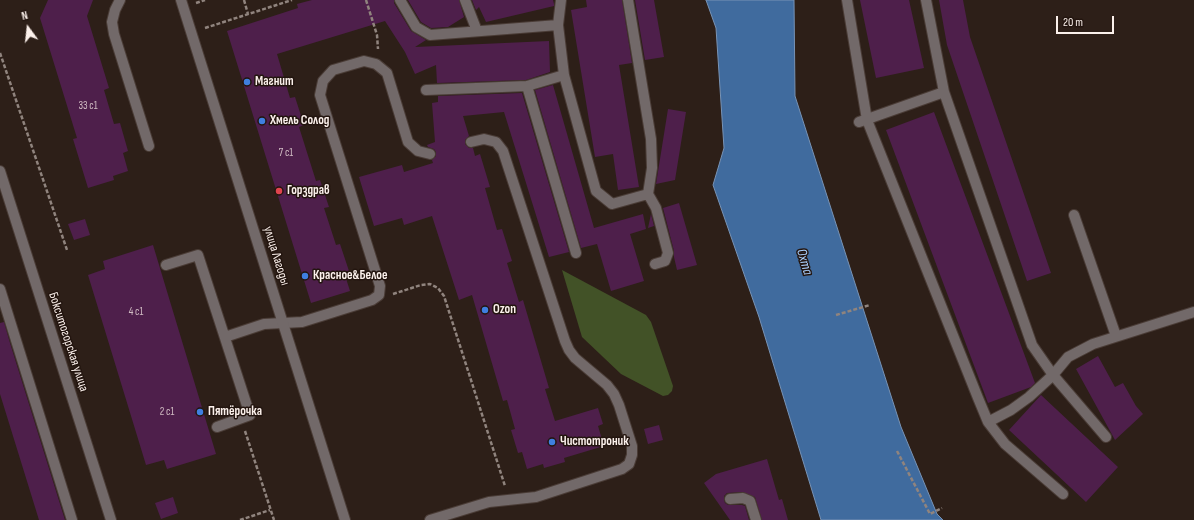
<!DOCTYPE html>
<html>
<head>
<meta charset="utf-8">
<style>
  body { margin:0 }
  #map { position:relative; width:1194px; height:520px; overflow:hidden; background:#2d1f18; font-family:"Sofia Sans Condensed",sans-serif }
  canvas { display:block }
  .north { position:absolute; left:8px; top:8px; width:40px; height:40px; -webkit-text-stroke:3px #23150f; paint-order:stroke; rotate:345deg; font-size:11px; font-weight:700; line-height:16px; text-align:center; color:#fbf0eb }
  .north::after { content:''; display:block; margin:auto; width:14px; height:18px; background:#fbf0eb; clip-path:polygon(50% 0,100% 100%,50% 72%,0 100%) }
  .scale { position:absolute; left:1056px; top:16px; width:58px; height:18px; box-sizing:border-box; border:2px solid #fbf0eb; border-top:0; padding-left:5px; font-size:12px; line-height:14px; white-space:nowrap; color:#fbf0eb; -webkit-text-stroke:3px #23150f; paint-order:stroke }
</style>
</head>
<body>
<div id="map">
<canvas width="1194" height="520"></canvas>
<div class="north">N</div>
<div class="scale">20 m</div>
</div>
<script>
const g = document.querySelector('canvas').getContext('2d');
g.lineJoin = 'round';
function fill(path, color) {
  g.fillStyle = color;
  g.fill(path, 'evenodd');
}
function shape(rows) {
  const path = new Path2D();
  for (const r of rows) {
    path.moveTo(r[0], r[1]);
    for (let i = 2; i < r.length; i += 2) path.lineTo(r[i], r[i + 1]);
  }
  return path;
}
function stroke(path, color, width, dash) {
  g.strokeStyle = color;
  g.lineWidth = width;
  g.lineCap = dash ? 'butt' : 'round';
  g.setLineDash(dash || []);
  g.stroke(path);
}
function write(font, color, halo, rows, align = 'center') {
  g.font = font + ' "Sofia Sans Condensed",sans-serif';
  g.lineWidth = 3;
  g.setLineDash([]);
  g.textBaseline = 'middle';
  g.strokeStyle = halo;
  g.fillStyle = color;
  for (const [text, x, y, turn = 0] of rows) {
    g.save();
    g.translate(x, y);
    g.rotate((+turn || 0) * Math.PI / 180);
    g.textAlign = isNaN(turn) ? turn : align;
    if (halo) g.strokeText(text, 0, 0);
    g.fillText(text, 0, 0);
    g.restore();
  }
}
fill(shape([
  [562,270,646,315,651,322,673,386,672,391,668,395,663,396,621,374,582,337]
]), '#425227');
const water = shape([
  [706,0,794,0,795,96,901,427,937,514,943,520,821,520,759,317,713,185,724,148,716,28,706,0]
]);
fill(water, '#406b9e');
stroke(water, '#7893b5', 1);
fill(shape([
  [48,0,93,0,87,16,109,88,104,90,114,124,120,123,128,151,123,153,128,171,113,176,114,180,88,188,73,139,77,138,40,18],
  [312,0,394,0,394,3,411,31,426,40,415,47,549,41,550,72,526,80,437,83,436,65,415,74,405,52,385,21,277,54,290,98,295,97,304,125,299,127,316,181,320,180,329,207,324,208,336,245,340,244,349,271,344,272,350,291,311,303,227,31,298,8,297,4],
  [408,0,459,0,464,17,448,27,431,28,421,22],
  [472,0,553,0,554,4,554,6,486,22,479,7,476,10],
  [586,0,622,0,632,63,619,65,639,187,618,190,613,154,595,157,571,10,587,7],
  [635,0,654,0,664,57,645,60],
  [860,0,909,0,924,68,876,78],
  [939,0,963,0,970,37,1051,273,1027,281,947,45],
  [553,85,594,228,643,214,646,229,630,234,644,281,611,291,597,244,581,248,535,90],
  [522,93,569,252,549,257,504,112,463,116,469,136,465,140,465,144,469,148,473,148,475,156,480,154,490,187,485,188,497,230,502,229,512,261,507,263,519,302,523,300,549,388,545,389,555,421,598,408,603,424,598,426,604,446,564,458,565,462,544,468,543,464,527,469,522,452,518,453,511,430,515,429,507,400,503,401,472,295,459,300,432,216,404,225,402,218,374,226,359,177,402,165,404,172,433,163,432,160,436,156,436,152,434,149,428,147,427,145,435,142,432,103,438,102,438,96],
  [668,109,686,112,675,180,656,184],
  [934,112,1035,383,1031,387,988,403,886,130],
  [679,203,697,265,677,270,674,257,674,251,663,208],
  [651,214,654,226,648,228],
  [85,219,90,235,74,240,68,224],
  [153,245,216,454,167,469,164,460,146,465,88,275,105,269,103,261],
  [4,322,10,343,65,520,39,520,0,394,0,323],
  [1098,356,1115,387,1123,383,1136,406,1143,414,1115,440,1076,369],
  [1041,395,1118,467,1086,502,1009,430],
  [659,425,663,440,648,444,644,429],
  [767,459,779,500,782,499,788,520,762,520,755,497,742,492,727,493,724,496,724,500,725,503,728,505,742,505,745,506,749,520,730,520,704,483,716,474],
  [173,497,178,513,161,519,155,503]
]), '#4e1f4b');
const lane = shape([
  [120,0,115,10,112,22,114,34,149,146],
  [400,0,416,27,430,35,558,25],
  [465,0,477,31],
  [561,0,558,25,564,75,596,191,612,204,648,194],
  [628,0,651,139,652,168,648,194,656,208,668,253,665,261,655,264],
  [847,0,867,120,978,398,988,422,1005,444,1063,494],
  [926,0,944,92,1032,345,1053,375,1106,437],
  [527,86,576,253],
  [426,90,527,86,564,75],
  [859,122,944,92],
  [1074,215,1116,336],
  [166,265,198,255,250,415,217,427],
  [0,289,72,520],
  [225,337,264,324,302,322,372,300,379,295,380,286,320,95,323,81,333,70,364,61,376,64,387,73,408,142,418,151,430,154],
  [988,422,1011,410,1029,397,1053,375,1068,357,1093,344,1194,312],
  [730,499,743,498,750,501,756,520],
  [430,520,489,502,536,497,622,469,629,464,632,455,632,446,619,405,614,394,607,385,575,358,569,350,565,341,503,151,496,142,484,139,471,142]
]);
const street = shape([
  [181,0,345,520],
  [0,171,111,520]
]);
stroke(lane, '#4a3c36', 12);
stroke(street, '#4a3c36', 12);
stroke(shape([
  [244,0,248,14],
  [366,0,377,35,378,49],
  [196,3,205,0],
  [205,28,292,0],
  [0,53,67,250],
  [393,294,421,285,430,284,438,288,444,296,505,486],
  [836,315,870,305],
  [245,431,274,520],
  [897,451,930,514,942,508],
  [240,520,270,510]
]), '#90847e', 2.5, [4, 2]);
stroke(lane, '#726969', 10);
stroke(street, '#726969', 10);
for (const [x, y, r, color] of [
  [247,82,4,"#3f7fe0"],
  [262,121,4,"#3f7fe0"],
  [279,191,4,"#e0444e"],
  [305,276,4,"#3f7fe0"],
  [485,310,4,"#3f7fe0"],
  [200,412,4,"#3f7fe0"],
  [552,442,4,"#3f7fe0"]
]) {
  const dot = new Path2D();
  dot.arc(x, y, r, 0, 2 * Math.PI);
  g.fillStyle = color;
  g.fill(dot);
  stroke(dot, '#23150f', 1.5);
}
write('11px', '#d0bcc3', null, [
  ["33 с1",88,106],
  ["7 с1",286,153],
  ["4 с1",136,312],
  ["2 с1",167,412]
]);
write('bold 13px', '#fbf0eb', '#23150f', [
  ["Магнит",255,82],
  ["Хмель Солод",270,121],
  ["Горздрав",287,191],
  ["Красное&Белое",313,276],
  ["Ozon",493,310],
  ["Пятёрочка",208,412],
  ["Чистотроник",560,442]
], 'left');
write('13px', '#fbf0eb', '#23150f', [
  ["улица Лагоды",276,256,73],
  ["Бокситогорская улица",68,342,72]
]);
write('italic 14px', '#abd0fd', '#23150f', [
  ["Охта",804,262,74]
]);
</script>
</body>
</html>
